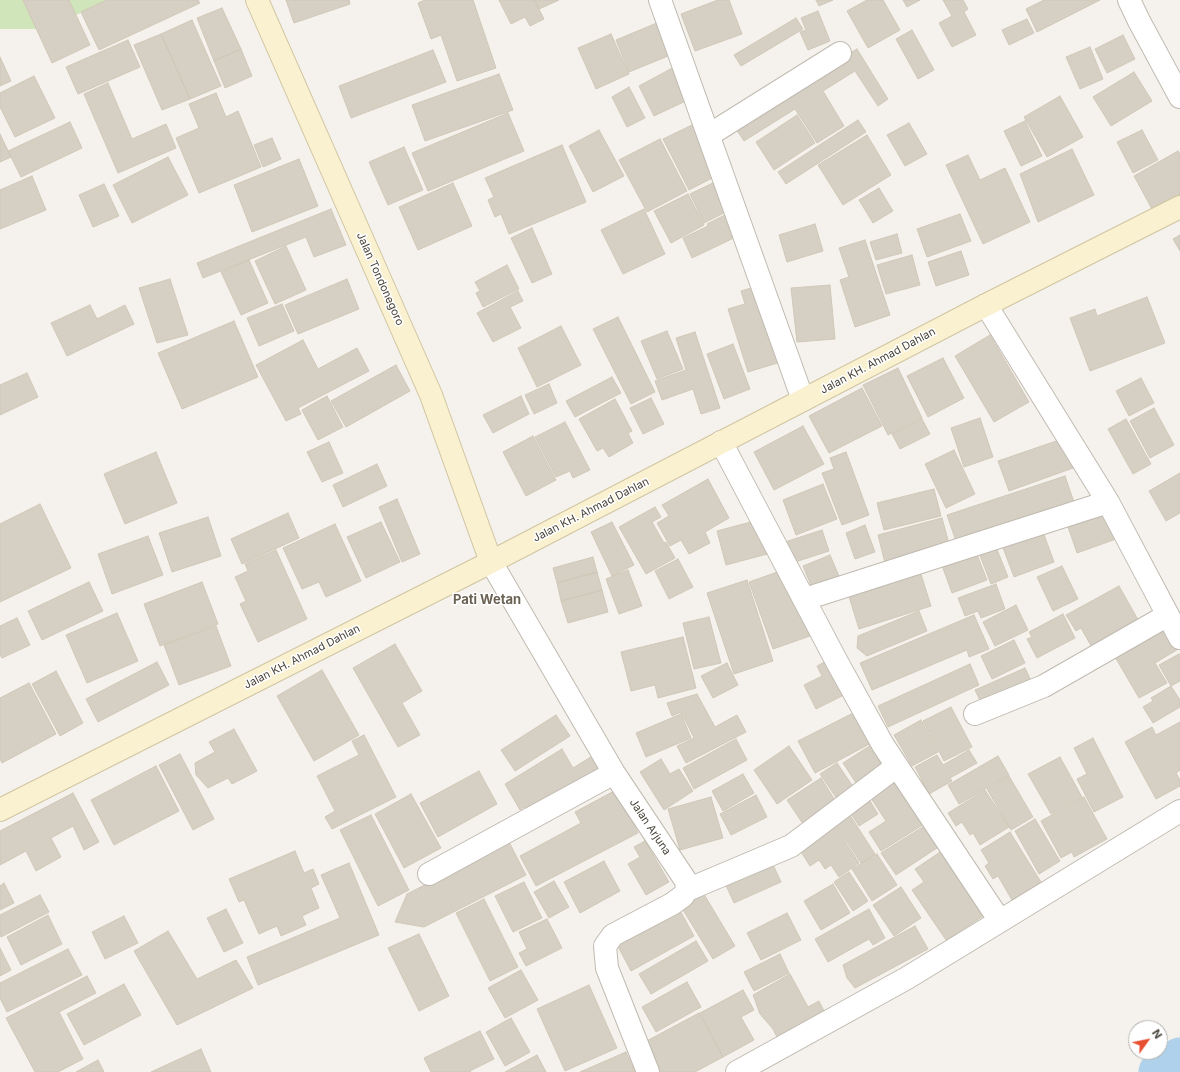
<!DOCTYPE html>
<html>
<head>
<meta charset="utf-8">
<style>
  body { margin:0 }
  #map { position:relative; width:1180px; height:1072px; overflow:hidden; background:#f5f2ed; font-family:Inter,sans-serif }
  canvas { display:block }
  .north { position:absolute; left:1128px; top:1020px; width:40px; height:40px; box-sizing:border-box; background:#fff; border:1px solid #b6b4b0; border-radius:50%; rotate:57deg; font-size:11px; font-weight:700; line-height:16px; text-align:center; color:#49443a }
  .north::after { content:''; display:block; margin:auto; width:14px; height:18px; background:#e75132; clip-path:polygon(50% 0,100% 100%,50% 72%,0 100%) }
</style>
</head>
<body>
<div id="map">
<canvas width="1180" height="1072"></canvas>
<div class="north">N</div>
</div>
<script>
const g = document.querySelector('canvas').getContext('2d');
g.lineJoin = 'round';
function fill(path, color) {
  g.fillStyle = color;
  g.fill(path, 'evenodd');
}
function shape(rows) {
  const path = new Path2D();
  for (const r of rows) {
    path.moveTo(r[0], r[1]);
    for (let i = 2; i < r.length; i += 2) path.lineTo(r[i], r[i + 1]);
  }
  return path;
}
function stroke(path, color, width, dash) {
  g.strokeStyle = color;
  g.lineWidth = width;
  g.lineCap = dash ? 'butt' : 'round';
  g.setLineDash(dash || []);
  g.stroke(path);
}
function write(font, color, halo, rows, align = 'center') {
  g.font = font + ' Inter,sans-serif';
  g.lineWidth = 3;
  g.setLineDash([]);
  g.textBaseline = 'middle';
  g.strokeStyle = halo;
  g.fillStyle = color;
  for (const [text, x, y, turn = 0] of rows) {
    g.save();
    g.translate(x, y);
    g.rotate((+turn || 0) * Math.PI / 180);
    g.textAlign = isNaN(turn) ? turn : align;
    if (halo) g.strokeText(text, 0, 0);
    g.fillText(text, 0, 0);
    g.restore();
  }
}
fill(shape([
  [0,0,23,0,37,29,0,29],
  [69,0,107,0,76,15]
]), '#d0e5ba');
stroke(shape([
  [1160,1072,1180,1059]
]), '#afd1eb', 43);
const building = shape([
  [23,0,69,0,90,45,52,63,23,0],
  [107,0,198,0,200,3,99,50,81,12,107,0],
  [286,0,349,0,350,4,294,23,286,0],
  [425,0,473,0,496,68,457,81,441,35,431,39,418,3,425,0],
  [499,0,534,0,544,19,530,26,525,17,511,24,499,0],
  [535,0,559,0,539,9,535,0],
  [718,0,729,0,742,34,695,51,681,14,718,0],
  [816,0,833,0,819,6,816,0],
  [867,0,883,0,900,30,868,48,847,11,867,0],
  [903,0,920,0,907,7,903,0],
  [943,0,963,0,968,9,964,12,976,35,952,47,939,23,952,16,943,0],
  [1044,0,1100,0,1037,32,1026,9,1044,0],
  [222,8,241,49,214,61,197,18,222,8],
  [818,11,830,41,808,50,800,32,806,30,801,18,818,11],
  [796,18,803,29,741,66,734,55,796,18],
  [1027,19,1034,33,1009,45,1002,30,1027,19],
  [192,20,221,86,190,99,161,34,192,20],
  [664,20,678,52,629,72,616,40,664,20],
  [912,30,934,70,918,79,896,39,912,30],
  [161,34,190,99,162,110,134,45,161,34],
  [611,34,629,74,596,89,578,48,611,34],
  [1123,35,1135,59,1107,73,1095,49,1123,35],
  [128,40,140,67,78,94,66,67,128,40],
  [1090,47,1103,79,1080,89,1066,57,1090,47],
  [241,49,252,76,225,88,214,61,241,49],
  [857,49,888,99,878,106,855,71,823,91,844,126,817,143,795,109,744,141,734,126,857,49],
  [433,50,446,82,351,118,339,86,433,50],
  [0,57,11,81,0,86,0,57],
  [676,66,692,98,654,116,639,86,676,66],
  [1134,72,1152,101,1111,126,1093,97,1134,72],
  [499,74,513,110,425,141,412,105,499,74],
  [34,76,55,118,15,137,0,107,0,93,34,76],
  [108,83,132,139,166,124,176,148,118,173,84,94,108,83],
  [629,87,645,118,627,127,612,97,629,87],
  [216,93,226,117,238,111,261,167,199,193,176,138,199,128,189,104,216,93],
  [1060,96,1083,137,1047,157,1024,117,1060,96],
  [508,113,524,151,428,191,412,153,508,113],
  [797,115,815,143,774,170,756,142,797,115],
  [858,120,866,132,786,184,778,172,858,120],
  [1025,121,1042,156,1021,166,1004,131,1025,121],
  [70,122,82,148,21,177,8,151,70,122],
  [909,123,927,154,905,166,887,135,909,123],
  [694,124,720,174,689,190,663,139,694,124],
  [599,130,624,176,593,192,569,146,599,130],
  [1142,130,1158,160,1133,173,1117,142,1142,130],
  [0,134,11,157,0,162,0,134],
  [867,135,891,175,843,205,818,165,867,135],
  [272,138,281,159,263,167,254,145,272,138],
  [660,139,687,191,647,212,619,160,660,139],
  [562,145,586,202,509,234,501,214,495,217,488,200,494,197,485,178,562,145],
  [404,147,423,190,388,205,369,162,404,147],
  [1072,149,1094,195,1038,222,1020,174,1072,149],
  [1178,151,1180,154,1180,196,1153,211,1134,176,1178,151],
  [968,155,980,180,1005,168,1030,222,983,244,946,165,968,155],
  [168,157,188,195,132,223,113,185,168,157],
  [299,159,318,206,252,232,234,185,299,159],
  [32,176,46,210,0,229,0,190,32,176],
  [721,179,734,208,704,223,690,194,721,179],
  [453,183,472,226,418,250,399,207,453,183],
  [104,184,119,216,93,227,79,195,104,184],
  [879,188,893,211,873,223,859,200,879,188],
  [688,194,704,225,671,243,654,211,688,194],
  [331,209,346,245,314,257,306,237,203,278,197,263,331,209],
  [644,209,665,254,623,274,601,230,644,209],
  [727,214,738,236,692,258,683,238,708,226,707,224,727,214],
  [960,214,971,241,927,257,917,229,960,214],
  [815,224,823,251,787,262,779,235,815,224],
  [532,228,552,274,532,283,511,238,532,228],
  [897,234,902,253,876,260,870,242,897,234],
  [1180,235,1180,251,1173,239,1180,235],
  [865,240,890,315,855,327,840,280,849,277,839,248,865,240],
  [286,246,306,290,275,304,255,261,286,246],
  [961,251,969,275,936,286,928,262,961,251],
  [912,255,920,285,886,294,877,265,912,255],
  [249,260,268,303,241,315,221,272,249,260],
  [507,265,519,289,483,307,476,293,480,291,475,282,507,265],
  [170,279,188,335,157,343,139,288,170,279],
  [347,279,359,309,298,334,285,305,347,279],
  [761,285,784,361,748,372,728,309,745,304,741,291,761,285],
  [830,285,835,339,797,342,791,288,830,285],
  [518,291,523,301,510,307,521,328,493,342,477,313,518,291],
  [1147,297,1165,343,1090,371,1070,318,1095,309,1097,316,1147,297],
  [282,304,294,331,259,346,247,318,282,304],
  [90,305,97,319,125,305,134,324,67,356,51,323,90,305],
  [618,317,655,392,631,404,593,329,618,317],
  [234,321,258,377,182,409,158,353,234,321],
  [561,326,581,365,537,387,518,348,561,326],
  [667,331,683,369,657,379,641,341,667,331],
  [695,332,720,408,701,414,693,389,662,400,655,381,686,370,676,338,695,332],
  [990,335,1029,402,994,422,955,356,990,335],
  [303,340,318,369,357,348,369,371,298,408,301,414,286,421,256,365,303,340],
  [733,344,750,389,724,399,707,354,733,344],
  [943,358,964,398,928,417,907,376,943,358],
  [396,365,410,391,346,427,331,401,396,365],
  [898,368,922,418,888,435,863,385,898,368],
  [27,373,38,397,0,415,0,385,27,373],
  [612,377,621,393,575,417,566,401,612,377],
  [1141,378,1154,403,1129,416,1116,391,1141,378],
  [549,384,557,403,534,414,525,395,549,384],
  [862,388,882,426,829,453,809,416,862,388],
  [327,396,343,427,318,440,302,410,327,396],
  [521,396,529,414,493,433,483,415,521,396],
  [651,398,664,424,643,434,630,408,651,398],
  [615,399,632,431,628,433,633,443,609,457,603,448,597,451,579,419,615,399],
  [1154,408,1174,445,1150,458,1130,421,1154,408],
  [980,418,993,457,964,467,951,428,980,418],
  [922,419,930,434,900,449,892,434,922,419],
  [1126,419,1151,464,1133,474,1108,429,1126,419],
  [565,422,590,470,573,478,570,471,556,477,535,437,565,422],
  [803,426,824,464,774,490,754,452,803,426],
  [533,436,556,480,526,496,503,452,533,436],
  [1065,438,1076,467,1009,491,998,461,1065,438],
  [329,442,343,473,322,482,307,452,329,442],
  [954,450,975,494,946,508,925,464,954,450],
  [156,452,177,503,125,524,104,474,156,452],
  [846,452,869,515,842,525,822,473,834,469,830,458,846,452],
  [377,464,387,486,343,507,333,485,377,464],
  [1180,473,1180,513,1166,521,1149,491,1180,473],
  [1065,476,1076,508,958,547,947,515,1065,476],
  [708,479,729,518,705,532,710,543,689,554,681,540,670,546,657,523,669,516,662,505,708,479],
  [823,484,837,519,796,535,783,500,823,484],
  [934,489,941,516,884,530,877,503,934,489],
  [397,499,420,554,402,562,379,507,397,499],
  [40,504,71,568,0,602,0,524,40,504],
  [1107,506,1119,538,1077,553,1066,521,1107,506],
  [655,507,661,517,652,522,664,543,666,542,675,558,646,574,619,527,655,507],
  [288,513,299,538,242,564,231,539,288,513],
  [208,517,221,556,172,572,159,533,208,517],
  [942,518,951,551,886,567,878,535,942,518],
  [762,519,771,553,726,565,717,531,762,519],
  [381,522,400,562,366,578,347,537,381,522],
  [612,522,634,565,612,576,591,532,612,522],
  [335,524,361,581,326,597,319,582,302,589,283,548,335,524],
  [865,525,875,552,855,559,846,533,865,525],
  [1042,529,1054,562,1014,577,1002,545,1042,529],
  [822,530,829,551,792,563,785,542,822,530],
  [148,536,163,575,112,594,98,554,148,536],
  [994,542,1008,577,991,584,977,548,994,542],
  [974,547,987,580,952,593,940,560,974,547],
  [276,550,307,619,258,642,240,604,246,601,235,577,248,571,245,564,276,550],
  [830,555,842,583,815,595,803,566,830,555],
  [593,557,597,572,557,583,553,568,593,557],
  [678,559,693,587,669,599,655,571,678,559],
  [1062,566,1078,599,1053,611,1037,577,1062,566],
  [919,568,931,606,859,629,847,590,919,568],
  [786,569,810,636,773,649,749,582,786,569],
  [628,570,642,606,619,614,606,579,628,570],
  [597,572,602,590,561,601,557,583,597,572],
  [747,580,773,661,734,674,707,593,747,580],
  [89,582,103,611,42,640,28,611,89,582],
  [202,582,218,624,160,646,144,604,202,582],
  [996,584,1005,609,981,618,978,611,965,616,958,598,996,584],
  [1119,586,1141,625,1094,651,1081,628,1076,631,1066,615,1119,586],
  [602,590,608,612,568,623,561,601,602,590],
  [1016,605,1028,630,995,646,983,622,1016,605],
  [919,611,927,631,867,656,857,648,858,636,919,611],
  [117,613,138,661,87,683,66,635,117,613],
  [1063,614,1075,638,1037,658,1027,639,1032,637,1029,632,1063,614],
  [974,615,989,649,969,657,967,650,872,690,860,663,974,615],
  [709,617,721,663,694,669,683,623,709,617],
  [17,618,30,645,2,658,0,655,0,626,17,618],
  [1165,620,1180,648,1155,663,1167,683,1139,698,1111,650,1165,620],
  [216,626,231,666,179,685,164,645,216,626],
  [683,637,696,688,658,698,655,685,631,691,621,652,683,637],
  [1014,640,1025,663,992,679,981,656,1014,640],
  [395,644,422,691,402,703,420,735,398,747,353,668,395,644],
  [1179,654,1180,656,1180,681,1171,686,1159,665,1179,654],
  [834,657,852,691,816,709,804,685,822,676,817,666,834,657],
  [157,662,169,685,98,722,86,699,157,662],
  [727,663,738,685,713,698,701,676,727,663],
  [970,664,979,685,888,727,878,706,970,664],
  [1025,668,1034,687,984,709,975,690,1025,668],
  [322,670,359,735,314,761,277,696,322,670],
  [56,671,83,723,60,736,32,684,56,671],
  [29,683,56,734,2,763,0,759,0,698,29,683],
  [1171,686,1180,700,1180,707,1153,723,1143,707,1153,701,1151,698,1171,686],
  [697,694,715,727,737,715,746,732,686,763,677,746,694,738,681,712,672,716,667,703,697,694],
  [951,707,972,747,944,761,923,721,951,707],
  [863,708,879,739,815,773,798,741,863,708],
  [681,714,691,738,646,757,636,733,681,714],
  [556,715,570,736,515,771,501,750,556,715],
  [921,720,938,752,912,766,894,735,921,720],
  [1180,722,1180,770,1176,773,1180,780,1180,786,1156,799,1125,742,1152,727,1156,735,1180,722],
  [234,729,257,771,232,784,228,778,208,788,196,775,195,763,215,752,209,742,234,729],
  [364,735,396,797,332,829,325,817,335,811,317,776,359,755,352,741,364,735],
  [1093,738,1123,797,1094,812,1077,779,1087,774,1074,748,1093,738],
  [736,739,747,760,694,789,683,768,736,739],
  [879,740,896,766,860,789,843,763,879,740],
  [789,746,812,780,777,804,754,770,789,746],
  [562,749,573,768,594,755,602,768,528,813,524,807,520,810,505,784,562,749],
  [969,750,977,763,950,778,952,781,929,794,915,767,937,755,943,765,969,750],
  [180,754,214,819,193,830,159,765,180,754],
  [998,756,1009,775,959,804,948,785,998,756],
  [1060,757,1082,797,1051,814,1028,774,1060,757],
  [661,759,670,774,679,769,693,791,664,810,640,772,661,759],
  [837,763,858,794,842,806,820,774,837,763],
  [156,766,179,811,114,845,91,800,156,766],
  [479,771,497,804,438,837,420,803,479,771],
  [899,772,929,821,881,851,869,832,886,821,867,792,899,772],
  [743,774,754,793,723,811,712,791,743,774],
  [1009,776,1033,817,1011,830,987,789,1009,776],
  [821,778,840,808,807,830,787,800,821,778],
  [616,790,638,833,536,886,520,856,581,823,575,812,616,790],
  [985,790,1009,827,980,845,973,833,970,835,962,822,956,826,948,813,985,790],
  [73,793,99,842,84,850,73,826,51,838,61,857,36,871,26,851,0,865,0,831,73,793],
  [865,793,878,814,859,826,846,806,865,793],
  [411,794,441,848,404,868,375,814,411,794],
  [756,795,767,817,731,835,720,814,756,795],
  [711,797,723,838,680,850,668,809,711,797],
  [1084,797,1107,839,1074,857,1072,852,1061,858,1041,821,1084,797],
  [846,809,875,854,861,863,831,818,846,809],
  [371,815,409,890,378,906,340,830,371,815],
  [1035,819,1060,861,1039,874,1015,831,1035,819],
  [832,821,859,863,839,877,831,865,825,869,819,860,810,866,796,844,832,821],
  [929,823,943,844,896,875,881,853,929,823],
  [1010,832,1041,882,1012,900,998,876,993,879,985,866,989,863,981,850,1010,832],
  [645,841,669,882,646,895,628,864,640,857,634,847,645,841],
  [509,842,526,875,424,927,395,922,407,894,509,842],
  [949,846,991,911,946,940,912,890,924,882,915,869,949,846],
  [295,851,304,873,313,869,319,884,311,888,319,908,302,916,306,925,281,936,277,926,259,934,244,900,239,902,229,879,295,851],
  [877,854,897,885,872,901,852,869,877,854],
  [770,858,781,882,734,903,723,879,770,858],
  [604,861,620,891,580,913,564,882,604,861],
  [349,863,379,935,258,985,247,957,340,918,321,875,349,863],
  [849,872,868,901,853,911,834,882,849,872],
  [554,881,569,907,549,918,534,892,554,881],
  [524,882,542,918,513,932,495,896,524,882],
  [4,883,14,903,0,910,0,886,4,883],
  [833,884,850,913,821,930,804,901,833,884],
  [901,887,921,918,894,936,873,905,901,887],
  [702,891,735,946,713,959,680,905,702,891],
  [40,895,49,912,1,937,0,935,0,915,40,895],
  [484,899,518,967,490,981,456,913,484,899],
  [677,905,694,936,631,971,614,939,677,905],
  [226,909,243,943,224,952,207,918,226,909],
  [869,909,885,938,873,945,869,939,828,962,815,939,869,909],
  [787,913,801,940,761,960,747,933,787,913],
  [48,915,62,944,21,965,7,937,48,915],
  [124,916,138,943,105,959,92,932,124,916],
  [547,919,562,948,526,966,519,953,527,949,519,932,547,919],
  [915,926,928,949,855,988,847,978,843,965,915,926],
  [168,931,197,979,236,960,253,988,177,1025,134,951,168,931],
  [419,934,449,996,419,1011,388,948,419,934],
  [696,941,708,961,651,994,639,974,696,941],
  [0,948,11,970,0,976,0,948],
  [68,949,82,975,7,1012,0,998,0,983,68,949],
  [780,954,789,973,754,991,744,972,780,954],
  [521,970,538,1000,505,1018,488,988,521,970],
  [790,974,808,1007,819,1001,826,1015,779,1041,773,1029,760,1014,753,995,790,974],
  [87,976,96,993,59,1012,83,1059,58,1072,35,1072,6,1018,87,976],
  [687,982,701,1007,656,1032,642,1007,687,982],
  [124,984,141,1015,84,1045,67,1014,124,984],
  [589,985,617,1048,565,1071,537,1009,589,985],
  [743,990,754,1010,741,1017,754,1040,723,1057,700,1013,743,990],
  [699,1013,723,1057,695,1072,655,1072,641,1044,699,1013],
  [511,1018,530,1052,505,1066,486,1032,511,1018],
  [480,1031,494,1059,470,1071,471,1072,431,1072,424,1058,480,1031],
  [201,1049,211,1072,151,1072,201,1049],
  [626,1052,635,1072,580,1072,626,1052],
  [537,1055,546,1072,505,1072,537,1055],
  [98,1060,104,1072,76,1072,98,1060]
]);
fill(building, '#d6cfc3');
stroke(building, '#d0c7b7', 1);
const street = shape([
  [660,0,803,400],
  [1129,0,1139,21,1180,97],
  [709,135,840,53],
  [986,305,1108,502,1180,638],
  [721,442,837,662,883,745,1000,921],
  [491,562,614,773,686,881,687,890,683,896,672,904,613,935,605,946,607,968,648,1072],
  [805,599,1108,502],
  [975,714,1044,686,1168,615],
  [429,874,614,773],
  [687,890,791,846,897,766],
  [737,1072,907,978,1180,811]
]);
const secondary = shape([
  [257,0,431,395,491,562],
  [0,810,491,562,986,305,1180,207]
]);
stroke(street, '#c0bab0', 24);
stroke(secondary, '#d0c5a0', 24);
stroke(street, '#fff', 22);
stroke(secondary, '#faf1d1', 22);
write('11px', '#49443a', '#fff', [
  ["Jalan Tondonegoro",380,279,66],
  ["Jalan KH. Ahmad Dahlan",878,361,-28],
  ["Jalan KH. Ahmad Dahlan",591,510,-27],
  ["Jalan KH. Ahmad Dahlan",302,657,-27],
  ["Jalan Arjuna",650,827,56]
]);
write('bold 13px', '#6b6253', '#fff', [
  ["Pati Wetan",487,600]
]);
</script>
</body>
</html>
